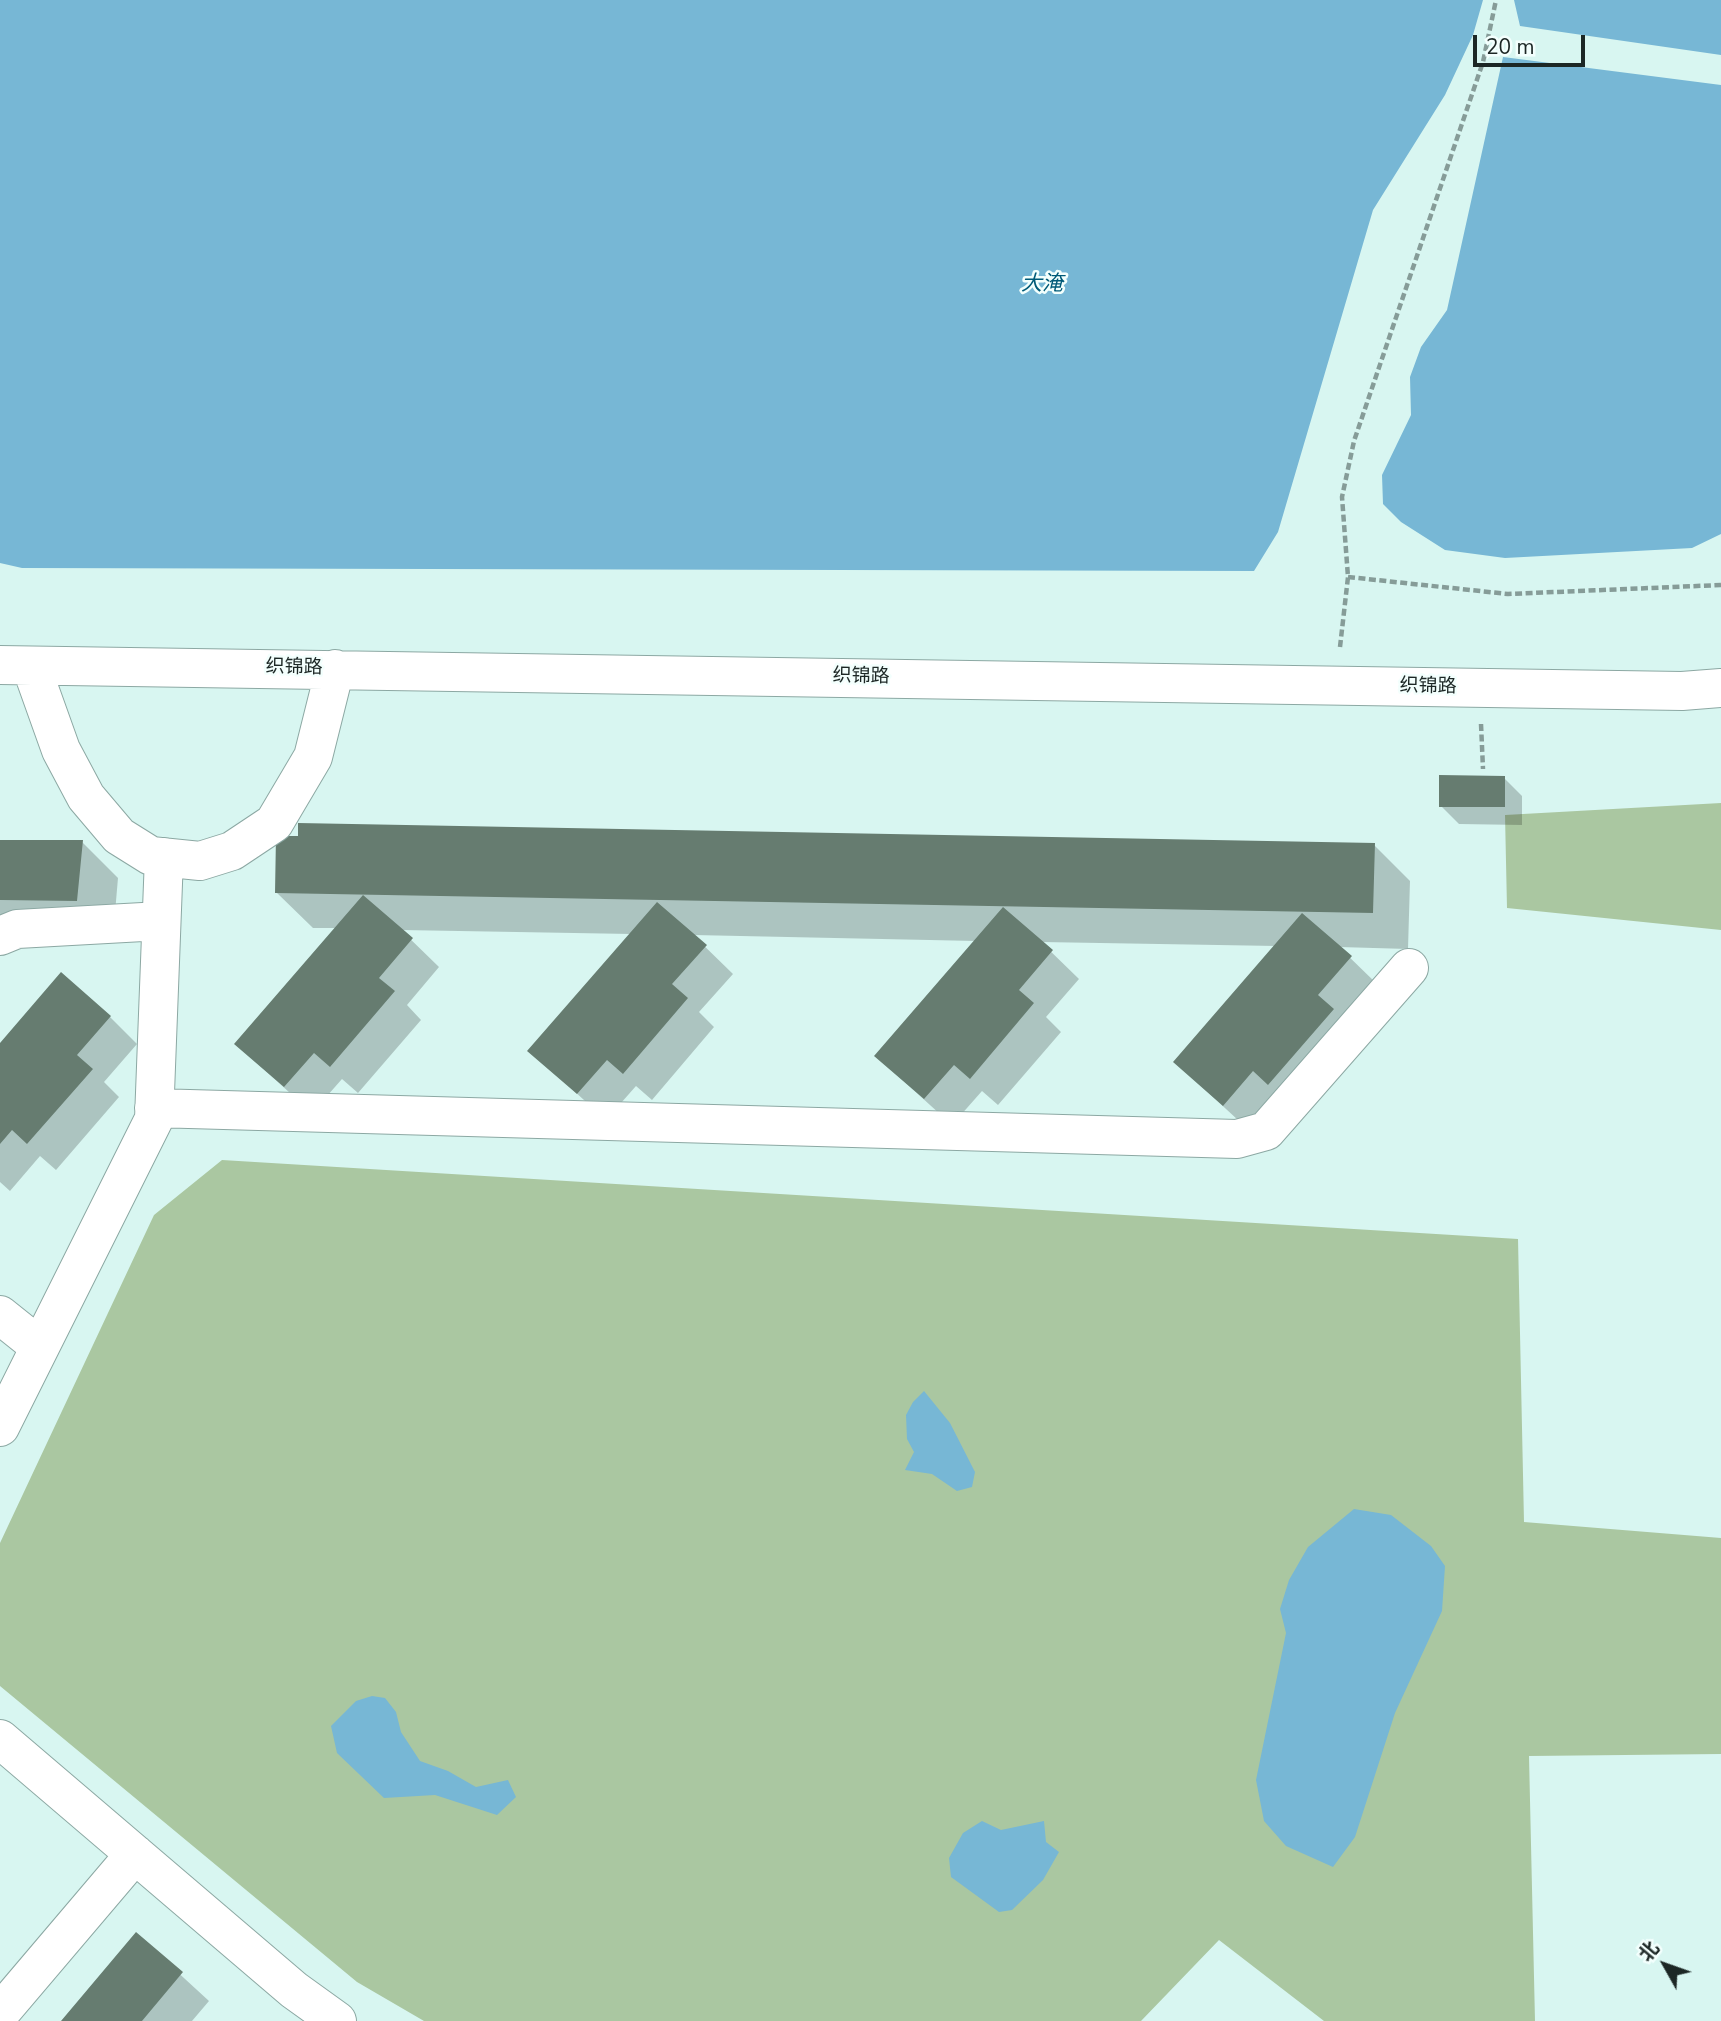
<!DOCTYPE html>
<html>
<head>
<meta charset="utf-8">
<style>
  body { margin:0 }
  #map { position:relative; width:1721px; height:2021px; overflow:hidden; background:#d8f6f1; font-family:"Nunito Sans","Noto Sans SC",sans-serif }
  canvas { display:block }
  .north { position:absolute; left:1630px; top:1930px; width:70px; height:70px; -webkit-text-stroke:5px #f3fffd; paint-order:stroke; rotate:310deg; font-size:19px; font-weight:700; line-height:28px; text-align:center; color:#1c2725 }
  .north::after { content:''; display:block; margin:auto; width:24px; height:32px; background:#1c2725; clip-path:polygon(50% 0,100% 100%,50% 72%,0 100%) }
  .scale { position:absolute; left:1473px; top:35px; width:112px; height:32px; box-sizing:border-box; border:4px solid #1c2725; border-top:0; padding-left:9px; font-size:21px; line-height:24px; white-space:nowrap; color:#1c2725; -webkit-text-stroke:5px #f3fffd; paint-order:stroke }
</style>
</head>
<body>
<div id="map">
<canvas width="1721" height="2021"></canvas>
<div class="north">北</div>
<div class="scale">20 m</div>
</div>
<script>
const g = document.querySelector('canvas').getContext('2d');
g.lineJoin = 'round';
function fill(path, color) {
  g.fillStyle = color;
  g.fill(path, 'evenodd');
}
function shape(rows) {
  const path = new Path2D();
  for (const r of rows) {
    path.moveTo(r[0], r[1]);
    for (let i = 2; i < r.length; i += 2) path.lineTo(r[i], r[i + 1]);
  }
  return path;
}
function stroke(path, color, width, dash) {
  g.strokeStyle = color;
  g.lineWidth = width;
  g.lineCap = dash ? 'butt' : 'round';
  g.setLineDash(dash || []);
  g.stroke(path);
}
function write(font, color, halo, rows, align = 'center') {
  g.font = font + ' "Nunito Sans","Noto Sans SC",sans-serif';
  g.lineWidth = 5;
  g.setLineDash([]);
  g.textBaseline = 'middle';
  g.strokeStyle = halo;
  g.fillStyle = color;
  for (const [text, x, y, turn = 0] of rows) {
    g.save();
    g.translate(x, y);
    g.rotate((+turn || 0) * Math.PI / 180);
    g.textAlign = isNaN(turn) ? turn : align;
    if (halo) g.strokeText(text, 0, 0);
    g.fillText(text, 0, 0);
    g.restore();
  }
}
fill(shape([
  [1721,803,1721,930,1507,908,1505,815],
  [222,1160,1518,1239,1524,1522,1721,1538,1721,1754,1529,1756,1535,2021,1324,2021,1219,1940,1141,2021,424,2021,357,1982,0,1686,0,1543,154,1215]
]), '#aac7a1');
fill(shape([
  [0,0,1483,0,1473,35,1445,95,1373,210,1278,532,1254,571,22,568,0,563],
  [1514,0,1721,0,1721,55,1520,26],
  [1503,57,1721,85,1721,534,1692,548,1505,558,1445,550,1401,522,1383,504,1382,475,1411,415,1410,377,1421,347,1447,310],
  [924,1391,950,1423,975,1472,972,1487,957,1491,932,1474,905,1470,914,1452,907,1439,906,1415,913,1402],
  [1354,1509,1391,1515,1431,1546,1445,1566,1442,1611,1395,1713,1355,1837,1333,1867,1286,1846,1264,1821,1256,1780,1286,1633,1280,1609,1289,1580,1308,1547],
  [372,1696,385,1698,396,1712,401,1732,420,1761,448,1771,476,1787,508,1780,516,1797,497,1815,435,1795,384,1798,337,1753,331,1726,356,1701],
  [982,1821,1001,1830,1044,1821,1046,1842,1059,1852,1043,1880,1012,1910,999,1912,951,1877,949,1858,963,1833]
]), '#77b7d5');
fill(shape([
  [1504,778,1522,796,1522,825,1459,824,1441,806],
  [0,842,82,842,118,878,113,936,0,935],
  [1374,845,1410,881,1408,949,1339,947,1378,985,1251,1132,1175,1062,1276,946,1041,942,1079,979,1046,1017,1061,1032,998,1105,982,1091,952,1125,876,1056,976,941,693,935,733,974,699,1012,714,1027,652,1100,636,1086,606,1120,530,1051,631,934,401,930,439,967,407,1005,421,1020,358,1093,342,1079,312,1113,236,1044,337,928,313,928,276,892],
  [110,1017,137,1044,104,1082,119,1097,56,1170,40,1156,10,1191,0,1182,0,1045],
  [136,1934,209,2001,192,2021,63,2021]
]), '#0003');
fill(shape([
  [1439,775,1505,776,1505,807,1439,807],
  [298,823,1375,843,1373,913,275,893,276,836,298,836],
  [0,840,83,840,77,901,0,900],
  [363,895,413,938,379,978,395,991,330,1067,314,1053,284,1087,234,1044],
  [657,902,707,945,672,984,688,998,623,1074,607,1060,577,1094,527,1051],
  [1003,907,1053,950,1019,990,1034,1003,970,1079,954,1065,924,1099,874,1056],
  [1302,913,1352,956,1318,995,1334,1009,1268,1085,1253,1071,1223,1106,1173,1062],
  [61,972,111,1016,77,1055,93,1069,27,1144,12,1130,0,1144,0,1043],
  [136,1932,183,1972,142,2021,61,2021]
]), '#667c70');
const minor = shape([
  [0,665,1682,691,1721,688],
  [31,666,61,750,86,797,119,836,151,856,200,861,232,851,274,823,313,757,335,669],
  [0,936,17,929,161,921],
  [154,1108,1237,1139,1266,1131,1409,968],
  [0,1315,40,1347],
  [0,1427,154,1119,164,857],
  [0,1739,294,1990,337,2021],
  [0,2013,135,1854]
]);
stroke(minor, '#8ca8a3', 40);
stroke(shape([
  [1348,577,1508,594,1721,585],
  [1340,647,1348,577,1342,497,1354,441,1483,62,1496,0],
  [1481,724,1483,769]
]), '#869c98', 4.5, [7, 3.5]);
stroke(minor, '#fff', 38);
write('19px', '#1c2725', '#f3fffd', [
  ["织锦路",294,668,1],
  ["织锦路",861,677,1],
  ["织锦路",1428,687,1]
]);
write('italic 21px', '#005a78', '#f3fffd', [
  ["大淹",1042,285]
]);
</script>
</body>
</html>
